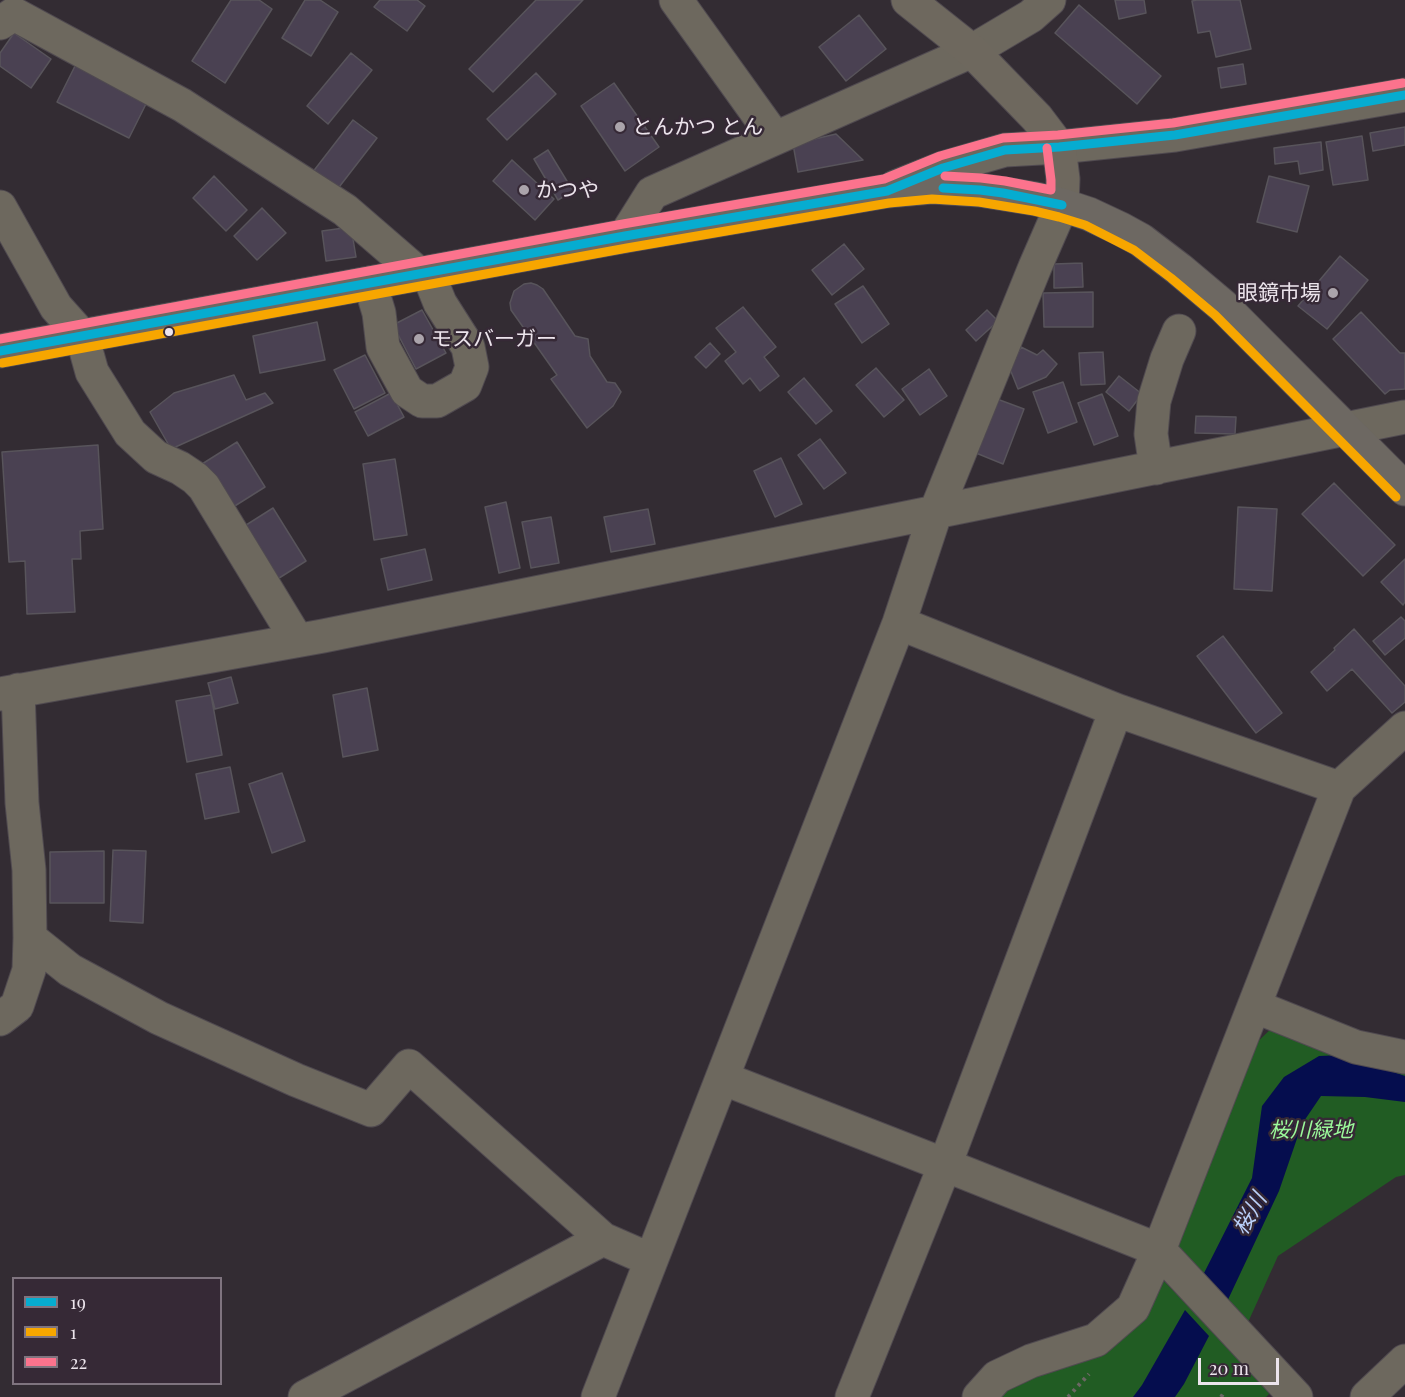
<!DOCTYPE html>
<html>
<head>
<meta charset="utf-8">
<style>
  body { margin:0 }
  #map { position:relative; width:1405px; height:1397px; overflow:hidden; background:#332c33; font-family:"Playfair Display",serif }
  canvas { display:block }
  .legend { position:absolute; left:12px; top:1277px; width:210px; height:108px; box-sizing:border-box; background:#362936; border:2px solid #7f747f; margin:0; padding:8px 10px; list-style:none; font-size:18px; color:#ece4ec }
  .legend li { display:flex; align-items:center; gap:12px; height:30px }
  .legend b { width:30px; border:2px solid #7f747f }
  .scale { position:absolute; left:1198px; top:1358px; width:81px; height:27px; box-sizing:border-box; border:3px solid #ece4ec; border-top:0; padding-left:8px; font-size:18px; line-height:21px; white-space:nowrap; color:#ece4ec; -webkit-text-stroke:4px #362936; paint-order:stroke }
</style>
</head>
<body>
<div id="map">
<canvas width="1405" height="1397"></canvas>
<ul class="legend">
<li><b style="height:8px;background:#06acd0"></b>19</li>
<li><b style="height:8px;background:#f7a600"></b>1</li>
<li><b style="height:8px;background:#fc738d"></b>22</li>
</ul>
<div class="scale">20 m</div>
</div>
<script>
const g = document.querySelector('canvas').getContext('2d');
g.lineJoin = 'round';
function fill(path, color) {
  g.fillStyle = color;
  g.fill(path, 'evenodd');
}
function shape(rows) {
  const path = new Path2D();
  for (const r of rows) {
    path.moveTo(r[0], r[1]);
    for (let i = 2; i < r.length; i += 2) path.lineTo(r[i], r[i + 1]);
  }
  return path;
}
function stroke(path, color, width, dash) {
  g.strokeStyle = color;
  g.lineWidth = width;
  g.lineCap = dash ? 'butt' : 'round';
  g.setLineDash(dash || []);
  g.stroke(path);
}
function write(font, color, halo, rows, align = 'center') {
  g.font = font + ' "Playfair Display","Noto Sans JP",serif';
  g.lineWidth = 5;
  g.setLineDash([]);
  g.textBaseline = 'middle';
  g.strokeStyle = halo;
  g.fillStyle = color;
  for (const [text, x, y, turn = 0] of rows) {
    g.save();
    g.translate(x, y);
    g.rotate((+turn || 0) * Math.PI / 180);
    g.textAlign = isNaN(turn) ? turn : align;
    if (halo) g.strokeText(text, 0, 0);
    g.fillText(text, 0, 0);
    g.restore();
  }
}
fill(shape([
  [1275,1025,1405,1072,1405,1175,1396,1177,1278,1256,1245,1329,1172,1252,1249,1050],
  [1161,1278,1272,1391,1266,1397,993,1397]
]), '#215c23');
fill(shape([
  [1344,1055,1405,1076,1405,1102,1365,1097,1321,1096,1302,1124,1279,1191,1225,1306,1201,1279,1252,1178,1262,1106,1284,1077,1319,1056],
  [1185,1310,1209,1336,1184,1384,1175,1397,1133,1397,1142,1385]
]), '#050d4e');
const building = shape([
  [231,0,259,0,272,9,225,83,192,61,231,0],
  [305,0,320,0,338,12,311,56,282,38,305,0],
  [380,0,417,0,425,6,407,31,374,7,380,0],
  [536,0,583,0,493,92,469,69,536,0],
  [1115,0,1144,0,1146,13,1119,19,1115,0],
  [1197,0,1240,0,1251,49,1216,57,1210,31,1198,33,1192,1,1197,0],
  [1079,5,1161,76,1137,104,1055,33,1079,5],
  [859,15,886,49,846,81,819,47,859,15],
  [14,33,51,59,31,88,0,66,0,53,14,33],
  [351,53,372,70,328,124,307,106,351,53],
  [78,60,150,96,129,138,57,102,78,60],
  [1243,64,1246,84,1221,88,1218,68,1243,64],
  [536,73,556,94,507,140,487,119,536,73],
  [614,83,659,147,625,171,581,106,614,83],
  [353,120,377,138,336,191,312,173,353,120],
  [1405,127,1405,145,1373,151,1370,133,1405,127],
  [836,134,863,160,798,172,793,144,836,134],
  [1362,136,1368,180,1333,185,1326,142,1362,136],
  [1321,142,1323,170,1300,174,1298,161,1275,164,1274,148,1321,142],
  [548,150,573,191,558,200,534,159,548,150],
  [512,160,554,199,535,220,493,181,512,160],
  [214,176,247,210,226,231,193,198,214,176],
  [1269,176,1309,186,1297,232,1257,222,1269,176],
  [262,208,286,233,257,260,234,236,262,208],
  [351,227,356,257,326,261,322,231,351,227],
  [844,244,864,269,832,295,812,270,844,244],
  [1340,256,1368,280,1327,329,1298,306,1340,256],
  [1082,263,1083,287,1054,288,1054,264,1082,263],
  [531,283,537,285,543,289,575,336,588,339,590,356,607,382,615,383,621,392,613,406,587,428,551,379,557,375,511,310,510,303,514,291,524,284,531,283],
  [863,286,889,324,862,343,835,304,863,286],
  [1093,292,1093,327,1044,327,1043,293,1093,292],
  [743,307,776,347,764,357,779,376,760,391,750,378,743,384,725,361,736,352,716,328,743,307],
  [422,310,446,353,416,369,393,325,422,310],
  [987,310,998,321,976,341,966,330,987,310],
  [1361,312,1400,353,1405,353,1405,389,1390,390,1385,394,1333,339,1361,312],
  [317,322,325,360,260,373,253,336,317,322],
  [710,343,720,354,706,368,695,357,710,343],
  [1021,347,1037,355,1043,350,1057,364,1046,377,1018,389,1010,369,1021,347],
  [1103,352,1105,384,1081,385,1079,353,1103,352],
  [365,355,385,393,354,409,334,370,365,355],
  [876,368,904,400,884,417,856,385,876,368],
  [929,369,947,396,920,415,902,389,929,369],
  [234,375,246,400,265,393,273,403,171,449,150,412,174,393,234,375],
  [1119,376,1142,394,1129,411,1106,392,1119,376],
  [804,378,832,411,816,424,788,392,804,378],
  [1063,382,1077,422,1048,433,1033,392,1063,382],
  [391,393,404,417,368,436,355,412,391,393],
  [1102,394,1118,436,1094,445,1078,403,1102,394],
  [997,399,1024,409,1003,464,976,453,997,399],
  [1196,416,1236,417,1235,434,1195,433,1196,416],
  [820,439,846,473,824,489,798,455,820,439],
  [237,442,265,487,230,509,202,464,237,442],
  [98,445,103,529,80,531,81,559,72,559,75,612,27,614,25,561,9,562,2,452,98,445],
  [781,458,802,504,775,517,754,471,781,458],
  [395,459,407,535,374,540,363,464,395,459],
  [1334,483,1395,545,1363,576,1302,514,1334,483],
  [506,502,520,568,499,573,485,507,506,502],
  [1238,507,1277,509,1272,591,1234,589,1238,507],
  [273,508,306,561,276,580,243,527,273,508],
  [648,509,655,544,611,552,604,517,648,509],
  [551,517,559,563,531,568,522,522,551,517],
  [425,549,432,580,388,590,381,559,425,549],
  [1405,559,1405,602,1403,605,1381,582,1405,559],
  [1401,617,1405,621,1405,638,1385,655,1373,641,1401,617],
  [1354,629,1405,686,1405,702,1392,713,1352,669,1327,691,1311,672,1335,650,1334,648,1354,629],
  [1223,636,1282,713,1256,733,1197,656,1223,636],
  [231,677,238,703,215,709,208,683,231,677],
  [367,688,378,750,343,757,333,695,367,688],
  [211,695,222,755,187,762,176,701,211,695],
  [230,767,239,812,205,819,196,774,230,767],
  [282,773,305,841,272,853,249,784,282,773],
  [113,850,146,851,143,923,110,921,113,850],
  [104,851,104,903,50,903,50,852,104,851]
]);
fill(building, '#4a4152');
stroke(building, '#58545b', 1.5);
const minor = shape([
  [676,0,775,138],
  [0,23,14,14,182,105,345,210,419,274],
  [895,187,943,168,1005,150,1059,147,1175,135,1405,95],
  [0,207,56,307,82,336,92,372,130,433,156,457,180,468,195,478,204,487,297,640],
  [625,236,652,193,972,51,1031,16,1049,0],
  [370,283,379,313,383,347,407,391,422,401,437,401,465,385,472,367,468,347,440,303,428,273],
  [1156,468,1151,434,1154,401,1167,359,1179,331],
  [899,623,1116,710,1339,788],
  [0,694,323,636,1405,417],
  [30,938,70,970,159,1018,296,1080,371,1110,409,1066,603,1239,651,1260],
  [1254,1006,1356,1047,1405,1057],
  [0,1019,17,1006,29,970,30,938,29,870,22,803,18,690],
  [722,1078,945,1165,1159,1250,1296,1397],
  [305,1397,603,1239],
  [598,1397,899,623,936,511,1035,267,1062,205],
  [852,1397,945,1165,1116,710],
  [979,1397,997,1377,1031,1361,1096,1340,1133,1308,1159,1250,1339,788,1405,728],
  [1367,1397,1405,1361]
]);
const major = shape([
  [908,0,972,51,1037,118,1059,147,1063,179,1062,205]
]);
const highway = shape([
  [0,351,625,236,887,191,932,187,980,190,1036,199,1062,205,1089,214,1121,229,1141,240,1179,269,1223,306,1405,489]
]);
stroke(minor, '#504a50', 35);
stroke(major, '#504a50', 35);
stroke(highway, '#504a50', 35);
stroke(shape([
  [1068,1397,1089,1374],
  [1221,1397,1223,1394]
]), '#6b6763', 4, [3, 4.5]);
stroke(minor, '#6d685e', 33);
stroke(major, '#6e685e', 33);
stroke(highway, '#6d6862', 33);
stroke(shape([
  [943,188,980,190,1003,193,1062,205],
  [0,351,625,236,887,191,943,168,1005,150,1059,147,1175,135,1405,95]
]), '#06acd0', 9);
stroke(shape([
  [2,363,627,248,889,203,932,199,979,202,1034,211,1059,217,1085,225,1134,250,1171,278,1215,315,1396,497]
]), '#f7a600', 9);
stroke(shape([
  [945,176,981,178,1005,181,1051,190,1051,180,1047,148],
  [0,339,623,224,884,179,940,156,1003,138,1058,135,1173,123,1403,83]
]), '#fc738d', 9);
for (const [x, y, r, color] of [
  [620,127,6,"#aba4ab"],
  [524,190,6,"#aba4ab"],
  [1333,293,6,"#aba4ab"],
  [169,332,5,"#ece4ec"],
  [419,339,6,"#aba4ab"]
]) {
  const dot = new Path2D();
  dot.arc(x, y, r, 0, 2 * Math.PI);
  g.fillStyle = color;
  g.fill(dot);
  stroke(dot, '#362936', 2);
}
write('21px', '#ece4ec', '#362936', [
  ["とんかつ とん",632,127],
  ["かつや",536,190],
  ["眼鏡市場",1321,293,"right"],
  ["モスバーガー",431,339]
], 'left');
write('italic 21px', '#9bf99a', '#362936', [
  ["桜川緑地",1311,1130]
]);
write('italic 22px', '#bad0f9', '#362936', [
  ["桜川",1250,1214,-60]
]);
</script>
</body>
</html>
